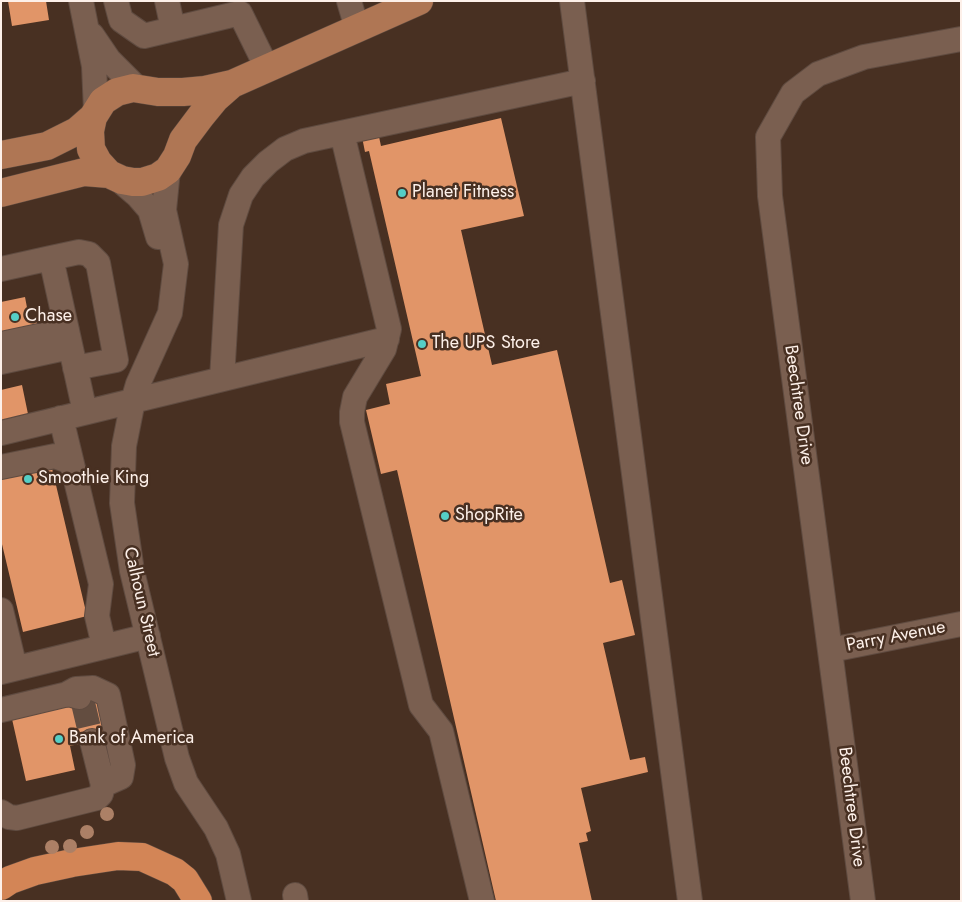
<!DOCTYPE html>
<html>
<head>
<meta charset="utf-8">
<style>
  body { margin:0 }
  #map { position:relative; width:962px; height:902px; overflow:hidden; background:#483022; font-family:Jost,sans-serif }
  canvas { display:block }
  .frame { position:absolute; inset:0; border:2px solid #fdf0e9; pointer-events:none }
</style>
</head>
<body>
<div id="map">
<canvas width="962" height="902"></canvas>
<div class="frame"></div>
</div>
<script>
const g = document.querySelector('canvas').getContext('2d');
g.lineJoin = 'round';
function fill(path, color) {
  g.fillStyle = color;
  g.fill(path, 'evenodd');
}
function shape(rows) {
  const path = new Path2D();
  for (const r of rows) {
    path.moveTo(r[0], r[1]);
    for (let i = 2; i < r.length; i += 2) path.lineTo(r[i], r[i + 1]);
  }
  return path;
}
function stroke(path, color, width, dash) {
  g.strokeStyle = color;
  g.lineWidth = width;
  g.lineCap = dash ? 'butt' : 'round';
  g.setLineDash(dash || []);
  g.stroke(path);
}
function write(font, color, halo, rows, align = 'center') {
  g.font = font + ' Jost,sans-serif';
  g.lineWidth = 5;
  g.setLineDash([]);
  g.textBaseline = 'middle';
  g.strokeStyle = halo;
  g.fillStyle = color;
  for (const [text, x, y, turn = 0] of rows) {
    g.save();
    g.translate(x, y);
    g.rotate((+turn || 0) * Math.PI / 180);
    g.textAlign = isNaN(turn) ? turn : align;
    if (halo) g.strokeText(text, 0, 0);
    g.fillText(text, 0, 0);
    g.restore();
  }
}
fill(shape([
  [8,1,46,1,49,20,12,26],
  [501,118,524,216,461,230,492,365,557,350,610,583,622,580,635,635,603,643,630,760,645,757,648,772,581,788,591,831,586,833,588,841,579,843,592,901,496,901,397,470,381,474,366,410,390,404,386,384,421,376,369,151,365,152,362,137,378,132,381,146],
  [25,297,29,318,38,316,41,329,1,338,1,302],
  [22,385,28,414,1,421,1,390],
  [51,464,87,616,23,632,1,540,1,475],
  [101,699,109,737,70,746,75,770,26,781,12,719]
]), '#e19568');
stroke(shape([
  [83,703,92,741]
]), '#634d40', 24, [24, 12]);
const minor = shape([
  [81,1,94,66,96,111],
  [116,1,121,20,144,36,240,13,267,68],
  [167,1,173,29],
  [349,1,357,28],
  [572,1,690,901],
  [92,35,109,60,137,88],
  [342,133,389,329,384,349,355,397,352,412,352,422,421,705,441,731,482,901],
  [168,170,164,210,176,264,170,313,138,384,133,401,124,446,122,503,132,571,177,758,186,783,216,828,228,854,239,901],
  [117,178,137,195,150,210,158,237],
  [51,258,79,252,89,254,98,263,116,360,75,368],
  [1,269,51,258,85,412],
  [1,344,67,330],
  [1,362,70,347],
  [222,379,231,225,241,195,253,177,268,162,285,149,304,141,583,81],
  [61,418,101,584,97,616,104,646],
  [1,433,387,339],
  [1,467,55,456,68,461,72,466],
  [1,610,15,668],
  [831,650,961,624],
  [1,672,148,636],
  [65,695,76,689,93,688,108,695,123,765,121,777,103,785],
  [1,710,68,694,79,697],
  [1,812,9,817,17,818,97,798,101,794,103,785,92,741],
  [295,895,296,901],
  [863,901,770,196,768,137,793,93,818,74,864,57,961,39]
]);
const major = shape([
  [93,117,90,131,91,149,98,162,109,174],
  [1,155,47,146,77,131,93,117,103,101,117,92,133,88,158,92,183,92,205,90,232,84,419,1],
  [1,193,84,172,109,174,122,180,133,182,142,182,158,177,168,170,177,156,183,140,201,116,215,99,232,84]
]);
const highway = shape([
  [1,886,10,880,35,871,72,863,118,856,142,857,175,872,185,880,198,901]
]);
stroke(minor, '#5f4b40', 26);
stroke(major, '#5f4b40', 29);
stroke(highway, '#5f4b40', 29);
stroke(minor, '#7a5f50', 24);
stroke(major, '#af7654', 28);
stroke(highway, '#d38556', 28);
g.fillStyle = '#ac8066';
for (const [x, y] of [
  [107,814],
  [87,832],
  [70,846],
  [52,847]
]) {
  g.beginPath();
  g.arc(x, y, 7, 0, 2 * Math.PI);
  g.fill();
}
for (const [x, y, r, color] of [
  [402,193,5,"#55cec6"],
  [15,317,5,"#55cec6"],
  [422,344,5,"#55cec6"],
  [28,479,5,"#55cec6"],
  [445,516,5,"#55cec6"],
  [59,739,5,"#55cec6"]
]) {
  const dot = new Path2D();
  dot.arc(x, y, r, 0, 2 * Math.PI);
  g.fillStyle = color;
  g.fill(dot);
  stroke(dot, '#483022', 2);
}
write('18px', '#fdf0e9', '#483022', [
  ["Planet Fitness",412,193],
  ["Chase",25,317],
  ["The UPS Store",432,344],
  ["Smoothie King",38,479],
  ["ShopRite",455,516],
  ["Bank of America",69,739]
], 'left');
write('18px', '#fdf0e9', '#483022', [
  ["Beechtree Drive",798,405,82],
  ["Calhoun Street",141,602,77],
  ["Parry Avenue",896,637,-11],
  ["Beechtree Drive",851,807,83]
]);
</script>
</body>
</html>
